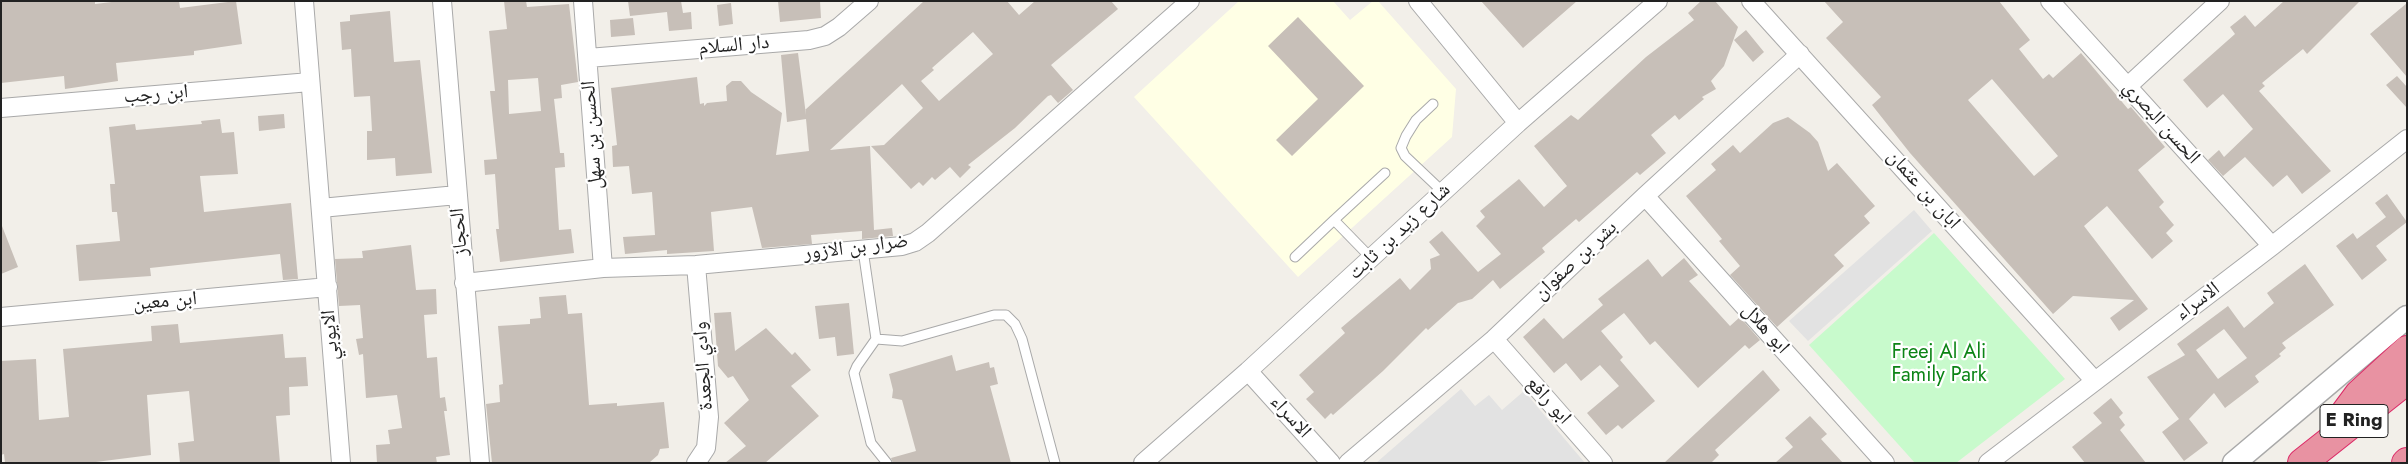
<!DOCTYPE html>
<html>
<head>
<meta charset="utf-8">
<style>
  body { margin:0 }
  #map { position:relative; width:2408px; height:464px; overflow:hidden; background:#f2efe9; font-family:Jost,sans-serif }
  canvas { display:block }
  .frame { position:absolute; inset:0; border:2px solid #222; pointer-events:none }
</style>
</head>
<body>
<div id="map">
<canvas width="2408" height="464"></canvas>
<div class="frame"></div>
</div>
<script>
const g = document.querySelector('canvas').getContext('2d');
g.lineJoin = 'round';
function fill(path, color) {
  g.fillStyle = color;
  g.fill(path, 'evenodd');
}
function shape(rows) {
  const path = new Path2D();
  for (const r of rows) {
    path.moveTo(r[0], r[1]);
    for (let i = 2; i < r.length; i += 2) path.lineTo(r[i], r[i + 1]);
  }
  return path;
}
function stroke(path, color, width, dash) {
  g.strokeStyle = color;
  g.lineWidth = width;
  g.lineCap = dash ? 'butt' : 'round';
  g.setLineDash(dash || []);
  g.stroke(path);
}
function write(font, color, halo, rows, align = 'center') {
  g.font = font + ' Jost,"Noto Naskh Arabic",sans-serif';
  g.lineWidth = 4.5;
  g.setLineDash([]);
  g.textBaseline = 'middle';
  g.strokeStyle = halo;
  g.fillStyle = color;
  for (const [text, x, y, turn = 0] of rows) {
    g.save();
    g.translate(x, y);
    g.rotate((+turn || 0) * Math.PI / 180);
    g.textAlign = isNaN(turn) ? turn : align;
    if (halo) g.strokeText(text, 0, 0);
    g.fillText(text, 0, 0);
    g.restore();
  }
}
fill(shape([
  [1239,1,1333,1,1350,20,1373,1,1378,1,1456,89,1452,137,1298,277,1134,97]
]), '#ffffe5');
fill(shape([
  [1934,233,2065,379,1956,463,1915,463,1809,345]
]), '#c8facc');
fill(shape([
  [1914,210,1932,231,1808,341,1789,321],
  [1461,389,1475,406,1489,395,1502,410,1524,391,1585,463,1376,463]
]), '#e2e2e2');
fill(shape([
  [1,1,95,1,95,4,120,1,179,1,180,8,236,1,242,44,194,51,194,55,116,63,118,81,65,89,64,76,1,83],
  [504,1,526,1,527,7,569,4,578,82,561,85,562,98,554,99,560,153,564,153,565,167,555,168,559,230,571,229,574,253,500,262,496,229,499,229,495,174,485,175,484,160,497,159,490,91,495,91,489,31,507,29],
  [538,78,541,111,509,114,508,80],
  [628,1,681,1,683,13,691,12,692,29,669,31,667,12,630,16],
  [778,1,820,1,821,18,780,22],
  [924,1,1007,1,1019,15,1035,1,1111,1,1118,9,1051,65,1073,90,1058,103,1051,95,1048,96,1015,128,968,165,971,167,960,178,950,167,935,180,932,177,923,186,919,182,911,189,871,146,884,145,923,108,902,84,830,150,870,146,874,230,892,228,893,236,862,239,862,231,811,235,812,244,762,248,752,207,711,212,714,251,667,254,667,250,625,254,623,237,655,235,652,192,632,194,629,166,613,167,612,146,617,145,611,88,697,77,700,104,704,103,704,106,707,103,727,101,726,86,732,81,741,81,751,92,782,113,776,155,809,151,806,119,787,122,781,55,798,53,806,115,805,110],
  [973,32,993,54,939,101,921,81,934,70,932,68],
  [1481,1,1577,1,1523,48],
  [1701,1,1715,1,1738,27,1724,66,1711,81,1716,89,1702,97,1704,99,1679,120,1675,115,1651,135,1666,153,1640,175,1637,172,1579,222,1576,219,1542,248,1545,252,1500,289,1493,280,1472,299,1458,303,1428,330,1426,328,1383,371,1333,415,1331,413,1325,419,1306,399,1314,392,1299,375,1345,333,1341,328,1400,278,1410,290,1431,269,1430,259,1440,255,1429,242,1442,231,1478,272,1501,254,1476,226,1485,217,1480,211,1519,179,1544,207,1567,186,1534,146,1571,115,1578,120,1646,57,1694,20,1688,13],
  [1824,1,1999,1,2030,40,2019,49,2043,79,2049,74,2053,78,2081,53,2128,109,2131,107,2165,147,2138,170,2164,202,2159,207,2174,225,2166,233,2173,241,2152,259,2107,206,2084,226,2148,309,2119,331,2110,318,2134,300,2073,296,2053,314,1910,153,1872,105,1881,97,1826,38,1843,22],
  [1992,79,2058,156,2034,176,1968,100],
  [2284,1,2360,1,2307,54,2303,49,2262,83,2265,86,2259,91,2331,171,2302,194,2287,175,2273,187,2245,157,2223,176,2208,160,2219,150,2224,157,2253,129,2223,94,2207,108,2183,80,2235,34,2230,27,2245,15,2255,27],
  [731,3,733,24,719,26,717,5],
  [2407,3,2407,77,2370,34],
  [390,11,394,62,420,60,432,173,396,176,395,158,367,160,367,131,372,131,370,96,354,97,351,49,342,50,340,22,350,21,350,15],
  [1298,17,1364,86,1292,156,1276,140,1318,99,1268,46],
  [633,18,635,35,611,37,610,20],
  [1746,30,1764,52,1753,62,1734,40],
  [2397,76,2407,87,2407,108,2386,85],
  [284,114,285,128,259,131,258,116],
  [1788,117,1810,133,1818,142,1828,171,1837,163,1875,206,1864,216,1870,223,1834,255,1844,266,1777,327,1730,275,1740,266,1719,241,1722,239,1686,196,1716,170,1711,164,1733,145,1740,153,1773,123],
  [220,119,222,133,234,132,238,174,200,176,204,212,291,203,298,279,283,280,280,254,150,268,151,276,79,281,76,245,120,241,117,212,112,212,110,184,115,184,109,127,135,124,136,130,202,124,201,121],
  [2387,194,2407,222,2376,246,2387,260,2362,280,2336,246,2353,233,2357,239,2386,217,2375,203],
  [2,226,18,267,1,274,1,227],
  [411,245,416,290,436,289,437,314,424,315,427,358,437,357,440,398,445,397,447,411,444,411,450,455,436,457,437,463,377,463,376,445,390,444,388,430,402,428,397,395,366,398,363,354,359,355,356,339,363,338,360,305,339,306,335,259,363,258,362,251],
  [1684,258,1698,275,1689,281,1730,326,1740,317,1760,340,1749,349,1745,345,1698,388,1655,341,1650,345,1624,313,1601,331,1623,357,1620,360,1655,401,1622,429,1618,425,1606,435,1587,413,1619,386,1600,365,1581,381,1566,363,1554,373,1523,337,1544,318,1563,339,1603,305,1598,299,1648,259,1662,277],
  [2305,264,2334,305,2282,343,2286,348,2279,354,2281,356,2255,376,2259,382,2225,408,2214,393,2189,419,2208,443,2184,461,2162,432,2179,419,2147,377,2185,355,2177,344,2228,306,2244,328,2274,303,2267,293],
  [2224,329,2247,358,2218,379,2196,350],
  [566,295,568,314,582,313,589,405,617,403,617,406,664,402,669,448,660,449,658,455,650,462,492,463,486,404,500,402,499,385,503,384,498,326,530,324,530,319,541,318,539,297],
  [849,303,854,354,837,356,835,337,819,339,815,306],
  [731,312,735,351,766,328,792,355,795,352,811,370,791,386,819,416,765,463,725,463,746,446,724,423,749,400,733,376,728,378,718,366,714,313],
  [178,324,180,343,283,334,285,358,306,357,308,386,289,387,290,415,276,416,280,463,180,463,178,443,194,441,189,391,147,395,151,455,88,463,5,463,4,454,1,455,1,361,36,359,39,420,69,417,63,349,152,341,151,326],
  [952,355,956,371,989,362,990,368,994,367,998,384,990,386,1011,463,893,463,891,458,916,451,902,400,892,398,893,390,889,374],
  [1763,370,1780,390,1715,450,1719,455,1711,463,1664,463],
  [2111,398,2123,413,2119,417,2125,425,2120,430,2146,463,2085,463,2072,447,2102,423,2093,413],
  [1810,416,1827,434,1821,439,1843,463,1775,463,1793,447,1785,438]
]), '#c7bfb8');
const service = shape([
  [1433,104,1416,120,1406,136,1401,148,1405,156,1443,192],
  [1334,220,1385,173],
  [863,250,876,339,857,366,854,373,871,443,887,463],
  [1295,257,1334,220,1371,258],
  [876,339,902,341,994,315,1006,315,1015,324,1022,339,1055,463]
]);
const minor = shape([
  [304,1,341,463],
  [442,1,480,463],
  [583,1,603,268],
  [1418,1,1518,123],
  [1751,1,2094,380],
  [2050,1,2272,246],
  [588,58,809,40,825,36,839,27,869,1],
  [2128,86,2220,1],
  [1,108,310,82],
  [1645,196,1885,463],
  [321,208,457,195],
  [464,283,603,268,696,265,902,246,915,242,928,233,1190,1],
  [1,317,328,287],
  [1494,339,1603,463],
  [1248,371,1331,463],
  [696,463,706,448,709,417,696,265],
  [1143,463,1248,371,1518,123,1658,1],
  [1348,463,1494,339,1645,196,1800,54],
  [1988,463,2272,246,2407,139]
]);
const tertiary = shape([
  [2234,463,2407,317]
]);
const motorway = shape([
  [2342,417,2359,394,2407,350],
  [2302,463,2407,380],
  [2406,463,2407,462]
]);
stroke(service, '#a9a9a9', 11);
stroke(minor, '#a9a9a9', 20);
stroke(tertiary, '#a9a9a9', 25);
stroke(motorway, '#dc2a67', 30);
stroke(service, '#fff', 9);
stroke(minor, '#fff', 18);
stroke(tertiary, '#fff', 22);
stroke(motorway, '#e892a2', 28);
for (const [x, y, w] of [
  [2354,421,68]
]) {
  const box = new Path2D();
  box.roundRect(x - w / 2, y - 16.5, w, 33, 4);
  g.fillStyle = '#fff';
  g.fill(box);
  stroke(box, '#222', 1);
}
write('bold 19px', '#222', null, [
  ["E Ring",2354,421]
]);
write('20px', '#222', '#fff', [
  ["دار السلام",734,46,-5],
  ["ابن رجب",156,95,-5],
  ["الحسن البصري",2161,123,48],
  ["الحسن بن سهل",593,135,-94],
  ["ابان بن عثمان",1923,190,48],
  ["الحجاز",460,232,-95],
  ["شارع زيد بن ثابت",1400,232,-43],
  ["ضرار بن الازور",856,248,-7],
  ["بشر بن صفوان",1576,261,-43],
  ["ابن معين",165,302,-5],
  ["الاسراء",2198,302,-37],
  ["ابو هلال",1765,329,48],
  ["الايوبي",331,335,-94],
  ["وادي الجعدة",704,366,-94],
  ["ابو رافع",1548,401,48],
  ["الاسراء",1290,417,48]
]);
write('20px', '#0c8416', '#fff', [
  ["Freej Al Ali",1939,353],
  ["Family Park",1939,376]
]);
</script>
</body>
</html>
